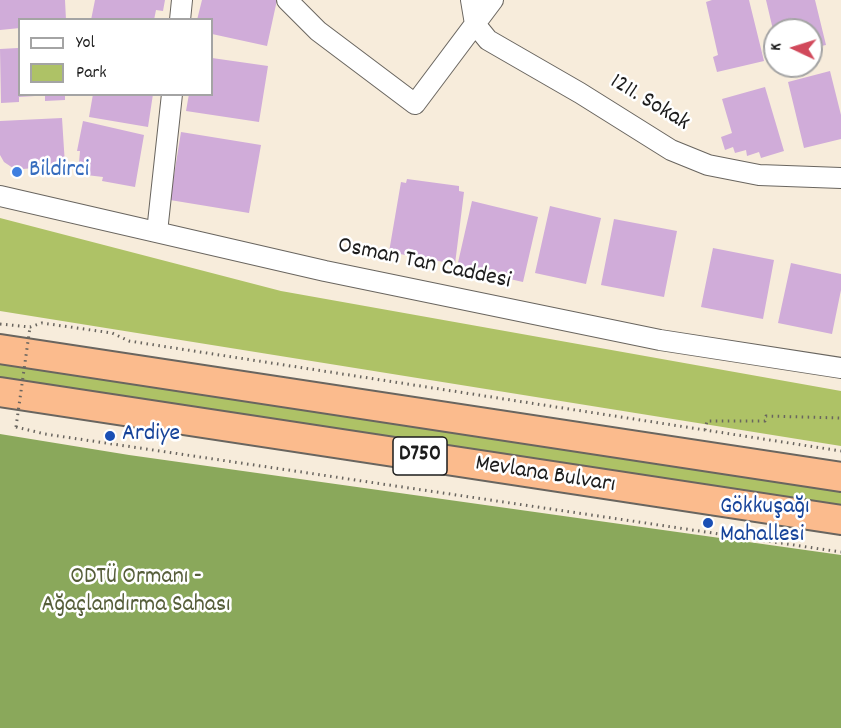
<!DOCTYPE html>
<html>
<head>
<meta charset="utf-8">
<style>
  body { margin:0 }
  #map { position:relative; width:841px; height:728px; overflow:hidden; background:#f7ecdb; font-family:Dekko,sans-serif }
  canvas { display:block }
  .legend { position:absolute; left:18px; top:18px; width:195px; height:78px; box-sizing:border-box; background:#fff; border:2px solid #a4a4a4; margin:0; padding:8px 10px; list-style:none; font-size:18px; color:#1c1c1c }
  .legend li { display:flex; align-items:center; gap:12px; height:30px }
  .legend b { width:30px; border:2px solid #a4a4a4 }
  .north { position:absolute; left:763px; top:18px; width:60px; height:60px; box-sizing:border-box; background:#fff; border:2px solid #a4a4a4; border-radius:50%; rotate:274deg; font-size:16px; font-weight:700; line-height:24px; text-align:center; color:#1c1c1c }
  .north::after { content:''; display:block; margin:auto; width:21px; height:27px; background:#d1495b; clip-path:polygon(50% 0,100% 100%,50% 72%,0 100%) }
</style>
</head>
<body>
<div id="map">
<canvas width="841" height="728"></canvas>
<ul class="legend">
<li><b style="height:8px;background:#fff"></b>Yol</li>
<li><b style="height:16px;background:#aec266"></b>Park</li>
</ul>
<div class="north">K</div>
</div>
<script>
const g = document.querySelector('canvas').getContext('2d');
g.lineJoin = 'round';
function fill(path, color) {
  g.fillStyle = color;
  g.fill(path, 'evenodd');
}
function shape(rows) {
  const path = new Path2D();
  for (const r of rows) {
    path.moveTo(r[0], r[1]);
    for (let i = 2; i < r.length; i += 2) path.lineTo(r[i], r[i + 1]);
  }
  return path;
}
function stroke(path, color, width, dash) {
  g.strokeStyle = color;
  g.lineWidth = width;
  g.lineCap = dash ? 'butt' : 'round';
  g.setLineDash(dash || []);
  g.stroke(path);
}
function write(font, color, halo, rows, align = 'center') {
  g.font = font + ' Dekko,sans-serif';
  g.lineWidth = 5;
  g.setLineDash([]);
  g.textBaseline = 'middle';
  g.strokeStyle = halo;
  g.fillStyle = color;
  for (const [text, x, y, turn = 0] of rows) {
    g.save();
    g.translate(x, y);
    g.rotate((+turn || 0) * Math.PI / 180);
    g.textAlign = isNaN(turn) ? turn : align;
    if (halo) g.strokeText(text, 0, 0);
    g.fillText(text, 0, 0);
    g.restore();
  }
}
fill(shape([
  [0,218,281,291,841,391,841,446,0,311],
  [0,362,841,490,841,507,0,378]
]), '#aec266');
fill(shape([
  [0,434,129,455,841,555,841,728,0,728]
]), '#8aa85b');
fill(shape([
  [0,0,65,0,66,20,20,20,20,28,0,30],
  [95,0,165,0,163,11,156,10,154,20,91,20],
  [202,0,277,0,267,46,212,34,212,20,197,20],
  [712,0,749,0,764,61,717,72,713,57,718,55,706,2],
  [766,0,815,0,826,45,811,48,811,30,775,30,774,34],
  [18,48,20,94,35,96,19,97,19,102,1,103,0,49],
  [212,58,268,66,259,122,186,111,189,94,212,94],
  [830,71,841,115,841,139,804,148,788,82],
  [765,87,784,151,761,158,759,152,747,156,746,150,735,153,733,147,725,150,721,137,732,133,722,99],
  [45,94,65,94,65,100,45,101],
  [93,94,153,94,148,127,89,117],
  [62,118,65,165,23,169,13,168,4,162,0,155,0,121],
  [83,121,144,135,135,187,102,181,103,177,78,174,80,151,77,151],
  [181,132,261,145,249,213,170,200],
  [407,179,459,186,459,191,464,192,455,264,389,252,401,182,406,183],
  [472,201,538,217,523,282,457,267],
  [550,206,601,218,586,284,535,273],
  [614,219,677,231,664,297,601,285],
  [713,248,774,260,763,319,701,307],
  [791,263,841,274,841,290,832,334,778,323]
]), '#d0acd9');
const minor = shape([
  [287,0,318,31,415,104,493,0],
  [471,0,475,24,488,40,580,93,671,150,708,165,759,175,841,178],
  [180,20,182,0],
  [0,196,325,271,660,340,841,368],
  [157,232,172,94]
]);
const highway = shape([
  [0,349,841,477],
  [0,392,841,520]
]);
stroke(minor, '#69655f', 22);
stroke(highway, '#69655f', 32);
stroke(shape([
  [0,324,30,327,42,323,112,333,129,341,841,451],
  [16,427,45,434,841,552],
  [705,430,707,421,765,421,766,416,841,418]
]), '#69655f', 3, [1.5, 4.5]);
stroke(minor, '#fff', 20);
stroke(highway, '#fbbb8d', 28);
stroke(shape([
  [16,427,30,327]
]), '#69655f', 3, [1.5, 4.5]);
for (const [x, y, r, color] of [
  [17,172,6,"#3f7fe0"],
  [110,436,6,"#1a4fb4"],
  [708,523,6,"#1a4fb4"]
]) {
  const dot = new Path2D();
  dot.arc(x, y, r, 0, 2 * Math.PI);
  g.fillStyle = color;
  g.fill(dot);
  stroke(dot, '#fff', 2);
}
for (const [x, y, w] of [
  [420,456,54]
]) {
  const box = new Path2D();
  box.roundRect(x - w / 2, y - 19, w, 38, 4.5);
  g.fillStyle = '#fff';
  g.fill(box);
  stroke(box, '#1c1c1c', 1.5);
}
write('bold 22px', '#1c1c1c', null, [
  ["D750",420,456]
]);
write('24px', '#1c1c1c', '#fff', [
  ["1211. Sokak",649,104,31],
  ["Osman Tan Caddesi",424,265,12],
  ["Mevlana Bulvarı",545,476,9]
]);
write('24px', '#366cbe', '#fff', [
  ["Bildirci",29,172]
], 'left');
write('24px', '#164399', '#fff', [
  ["Ardiye",122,436],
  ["Gökkuşağı",720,509],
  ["Mahallesi",720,537]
], 'left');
write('24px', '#565e3a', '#fff', [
  ["ODTÜ Ormanı -",136,579],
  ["Ağaçlandırma Sahası",136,607]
]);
</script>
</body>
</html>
